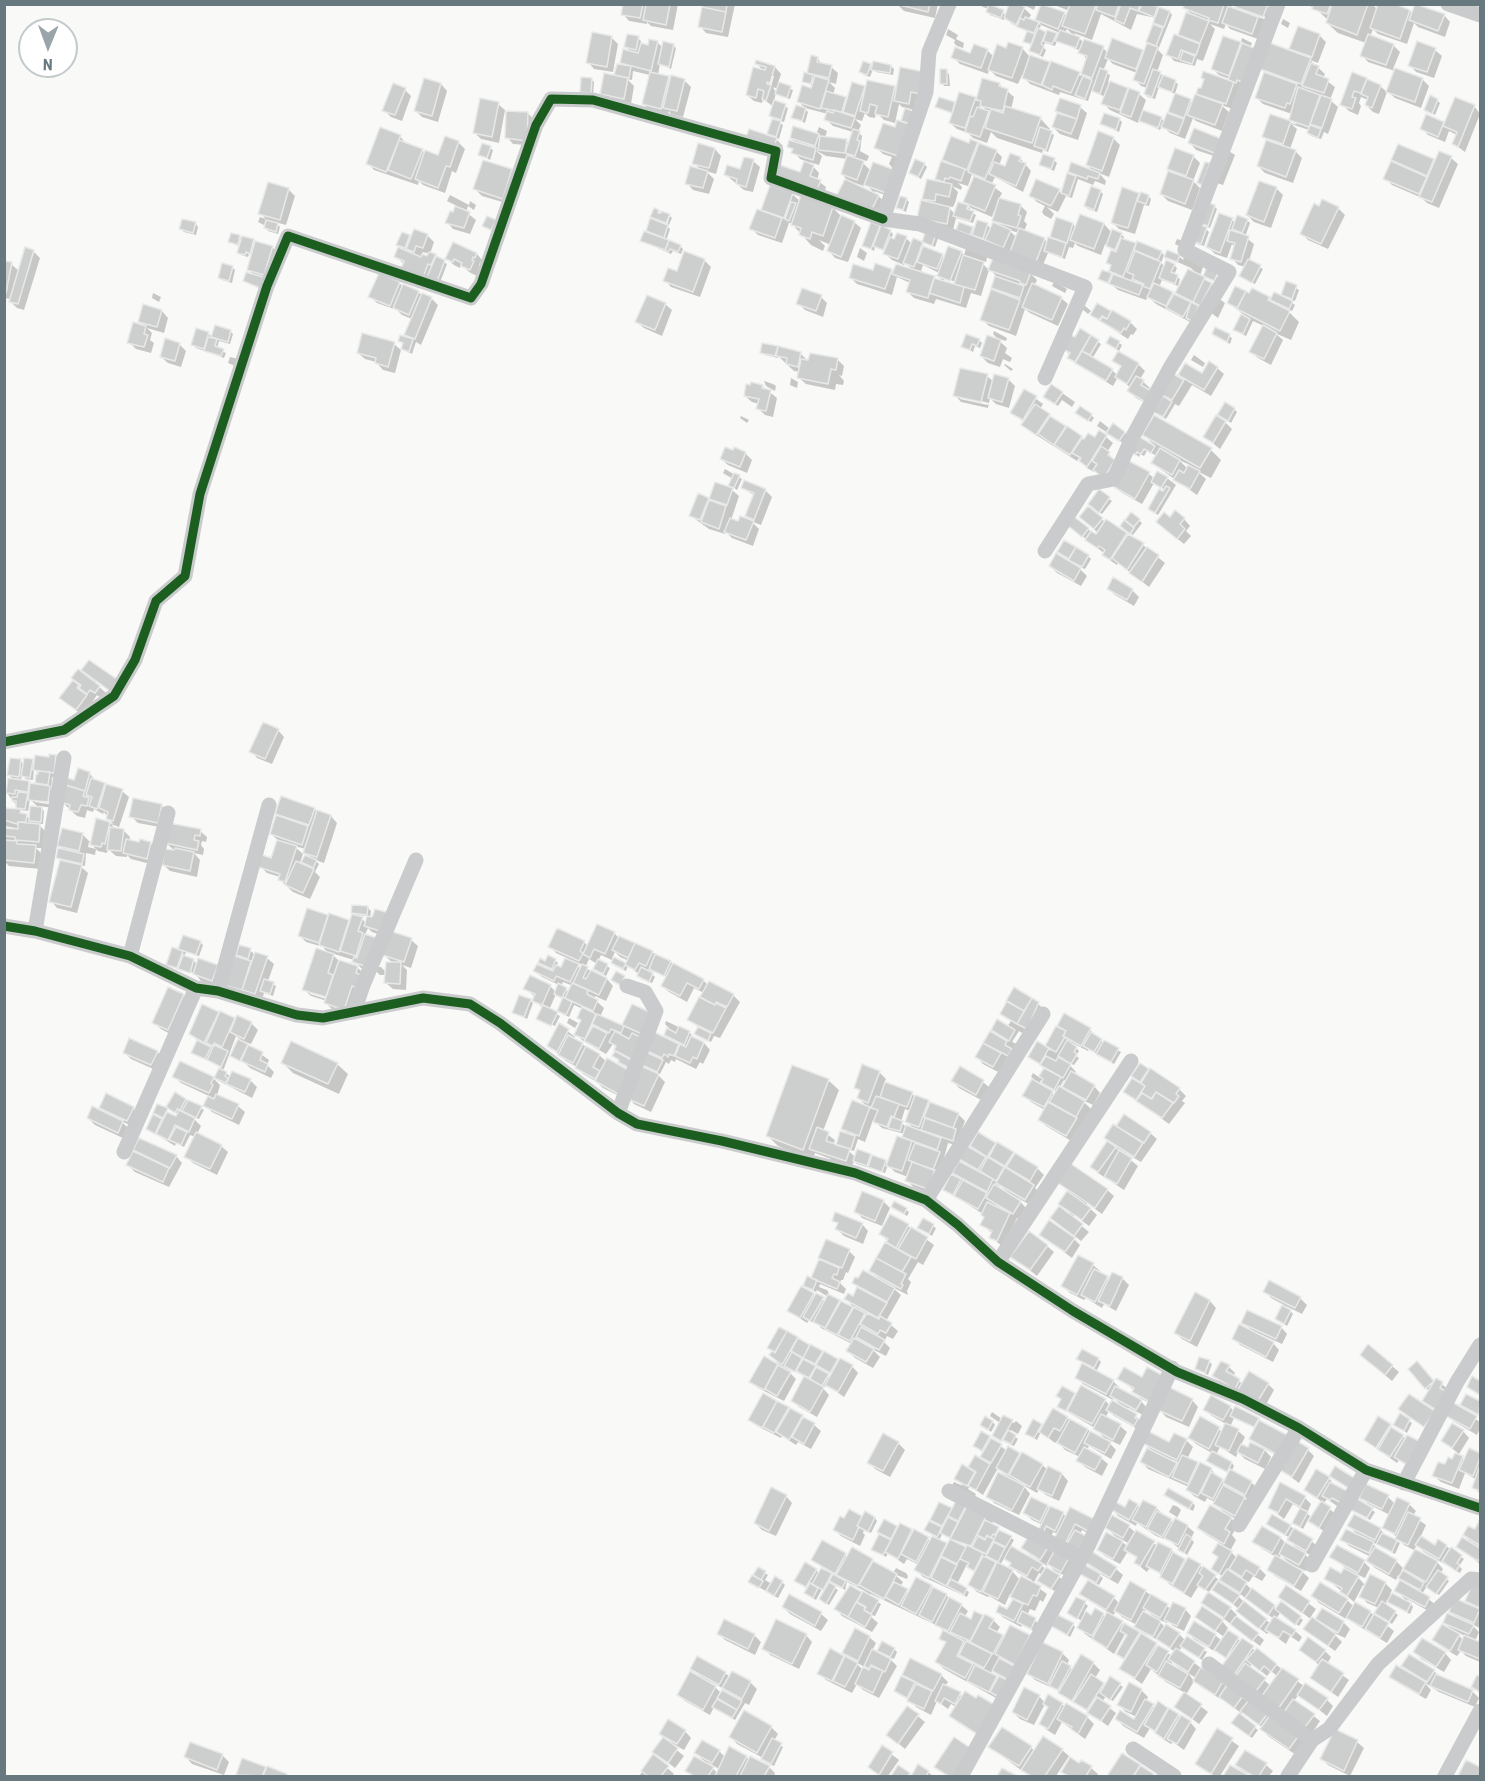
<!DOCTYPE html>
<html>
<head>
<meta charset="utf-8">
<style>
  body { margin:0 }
  #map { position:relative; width:1485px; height:1781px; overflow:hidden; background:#f9f9f8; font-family:"Roboto Condensed",sans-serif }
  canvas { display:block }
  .frame { position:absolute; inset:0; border:6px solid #67787f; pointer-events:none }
  .north { position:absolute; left:18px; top:18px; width:60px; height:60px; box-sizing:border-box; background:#fff; border:2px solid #c2c9cc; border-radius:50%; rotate:181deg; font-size:16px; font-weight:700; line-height:24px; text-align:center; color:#67787f }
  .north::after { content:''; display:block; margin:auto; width:21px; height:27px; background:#9aa5a9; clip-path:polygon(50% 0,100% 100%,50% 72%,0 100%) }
</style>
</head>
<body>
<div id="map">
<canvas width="1485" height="1781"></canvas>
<div class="frame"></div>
<div class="north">N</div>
</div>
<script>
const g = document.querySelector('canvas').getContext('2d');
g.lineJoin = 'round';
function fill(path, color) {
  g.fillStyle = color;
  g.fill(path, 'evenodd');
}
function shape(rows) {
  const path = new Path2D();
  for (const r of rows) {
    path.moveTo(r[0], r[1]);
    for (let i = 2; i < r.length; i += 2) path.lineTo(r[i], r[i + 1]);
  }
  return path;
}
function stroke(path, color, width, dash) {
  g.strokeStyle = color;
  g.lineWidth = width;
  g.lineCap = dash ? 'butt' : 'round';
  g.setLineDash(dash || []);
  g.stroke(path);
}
fill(shape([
  [624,4,678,4,673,30,651,26,647,22,647,24,629,21,623,14],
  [704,4,735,4,728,37,706,33,700,26],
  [897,4,938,4,935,18,904,11],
  [976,4,990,4,1006,15,1024,8,1031,15,1028,20,1041,25,1037,20,1064,13,1067,16,1069,11,1052,4,1089,4,1097,9,1099,4,1150,4,1170,12,1172,15,1158,50,1163,55,1157,72,1178,84,1175,94,1159,87,1155,99,1148,97,1145,94,1147,88,1141,86,1135,79,1137,73,1113,64,1108,59,1103,71,1110,75,1108,82,1139,94,1146,100,1142,111,1161,118,1165,122,1176,95,1193,103,1199,89,1229,82,1230,79,1219,75,1213,69,1224,38,1247,46,1241,41,1242,38,1252,43,1250,48,1297,55,1291,49,1319,35,1326,42,1318,63,1310,60,1325,74,1323,78,1335,87,1330,100,1338,107,1328,134,1324,132,1321,139,1311,136,1308,133,1309,130,1291,124,1297,129,1290,149,1296,152,1302,158,1293,183,1265,173,1258,166,1268,140,1263,136,1271,116,1297,125,1291,119,1292,114,1263,104,1256,97,1266,72,1261,68,1233,109,1221,105,1229,112,1222,131,1196,121,1193,118,1185,139,1170,133,1162,126,1160,130,1144,123,1139,119,1138,123,1110,110,1103,103,1106,97,1096,93,1092,89,1088,101,1060,92,1059,95,1030,84,1022,75,1018,84,996,76,989,69,988,74,960,64,953,57,987,50,994,57,1007,49,1022,48,1029,56,1081,76,1087,60,1081,51,1057,41,1055,46,1045,43,1043,47,1046,50,1043,57,1034,53,1031,50,1033,46,1024,41,1028,32,1012,24,1005,17,1004,20,990,15,987,12,988,9],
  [1101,14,1131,30,1137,14,1156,18,1148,41,1154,47,1145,52,1113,40,1108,53,1103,48,1084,43,1074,33,1092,40],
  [1041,25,1060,33,1058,37,1039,30],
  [1067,29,1075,37,1065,33],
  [1022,4,1036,4,1034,10],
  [1186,4,1264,4,1269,7,1270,4,1281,4,1278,12,1275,10,1269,25,1272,28,1267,41,1259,37,1258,39,1230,29,1226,24,1224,29,1210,24,1215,29,1203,61,1197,59,1195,66,1174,61,1168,54,1174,36,1179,38,1187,14,1194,17,1185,8],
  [1232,5,1237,7,1244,13,1231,8],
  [1243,8,1271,19,1270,21,1243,12],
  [1305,4,1372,4,1378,10,1391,4,1410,11,1413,15,1444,15,1450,22,1445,37,1418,27,1414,23,1407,44,1378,34,1373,29,1370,37,1393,45,1400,52,1393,69,1423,80,1429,86,1421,108,1395,98,1388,92,1395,71,1368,62,1362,55,1366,43,1338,33,1327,23,1328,20,1315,8],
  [1283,19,1290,23,1288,28,1281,24],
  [948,29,958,35,956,39,964,43,963,48,957,46,954,43,955,40,946,35],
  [612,38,618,44,613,72,594,69,588,62],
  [638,38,641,41,640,45,649,46,657,42,663,48,673,45,676,48,671,69,660,64,658,75,668,77,671,80,684,80,691,87,683,117,671,114,669,111,668,114,650,110,643,104,650,75,633,71,632,80,627,79,634,86,631,104,608,100,602,94,615,77,618,65,625,67,622,63,632,53,626,47],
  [1435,50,1442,56,1434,78,1416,72,1410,65],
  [817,58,823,65,831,67,838,73,836,84,829,82,835,88,833,94,848,101,864,87,867,90,894,87,897,90,924,73,915,110,902,107,899,104,895,123,884,120,876,112,875,118,869,117,865,113,862,121,855,119,861,125,858,132,862,136,860,151,869,156,867,161,859,159,871,171,896,172,889,164,892,157,883,154,876,147,896,129,907,125,902,121,917,114,900,170,892,168,903,179,896,199,874,191,885,203,878,217,842,174,848,159,826,156,815,150,822,156,819,165,809,162,819,173,817,180,826,187,823,198,801,174,805,161,800,159,789,146,798,145,791,138,794,128,821,136,817,132,819,127,827,131,825,138,846,141,850,144,853,132,833,126,826,119,828,114,805,108,798,101,812,90,813,86,803,81,805,74,813,77,809,72],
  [855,183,864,186,865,183,876,195,854,185],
  [757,64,775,67,781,74,778,83,793,90,790,99,780,96,777,93,778,89,773,87,776,93,774,101,788,108,784,122,777,120,783,125,779,139,775,138,783,146,780,154,773,138,769,134,777,122,771,116,774,107,763,99,762,103,754,101,747,95,765,72],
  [771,76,774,76,770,90,767,90],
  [870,65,873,68,891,66,894,69,893,75,876,72,873,69,870,77,864,75,861,72],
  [946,71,949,74,950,86,944,86,942,83],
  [1353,74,1380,86,1387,92,1379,114,1373,112,1366,105,1368,100,1361,97,1359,103,1361,106,1358,115,1349,111,1342,104],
  [591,79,594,82,593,95,584,94,581,91],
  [983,80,999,84,1014,97,1011,109,1040,118,1050,129,1049,132,1054,135,1048,152,1043,150,1042,153,997,138,991,132,987,143,973,138,968,133,957,129,950,123,953,114,937,107,940,98,956,105,975,98,978,101],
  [981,105,988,112,980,109],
  [441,84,447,91,438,122,422,117,416,111],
  [405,90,411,96,402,121,391,117,384,110],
  [1061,100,1080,107,1087,113,1078,140,1060,134,1053,127],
  [1437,100,1440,103,1435,115,1426,110],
  [498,104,505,110,499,143,481,139,475,133],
  [1474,106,1480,114,1465,152,1454,144,1457,135,1449,131,1445,142,1428,135,1422,128,1427,116,1446,124],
  [805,109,808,112,805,123,793,117],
  [528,113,534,120,527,145,513,144,507,137],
  [1119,119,1122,122,1119,132,1102,124],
  [400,136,406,144,422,150,426,154,439,157,458,142,465,149,456,173,452,171,445,193,423,185,419,181,418,185,374,170,368,163],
  [1113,138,1120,145,1109,177,1099,173,1106,181,1105,185,1095,181,1093,185,1078,179,1072,198,1066,196,1058,212,1047,207,1054,214,1051,219,1044,215,1042,212,1045,206,1037,202,1030,195,1059,191,1062,194,1068,175,1075,177,1070,172,1094,172,1087,165],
  [971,141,996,151,1002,157,999,166,1005,168,1020,158,1031,171,1023,192,995,177,991,185,1002,193,999,199,1020,205,1027,212,1024,221,1027,224,1024,231,1044,239,1048,243,1057,241,1052,236,1073,224,1076,228,1081,216,1104,224,1112,233,1121,234,1124,237,1123,240,1137,246,1161,252,1164,255,1161,263,1165,267,1174,265,1177,268,1174,275,1180,279,1178,286,1162,280,1159,287,1176,296,1188,271,1199,276,1191,268,1166,257,1179,256,1183,260,1184,257,1203,267,1200,276,1214,287,1190,322,1156,304,1148,296,1146,300,1118,290,1111,284,1103,282,1100,279,1103,272,1116,276,1110,271,1112,267,1108,263,1113,250,1105,244,1101,255,1078,246,1075,243,1073,248,1069,247,1065,259,1048,253,1042,267,993,247,986,240,960,232,972,228,975,231,987,224,991,229,1000,227,994,220,996,212,994,211,992,217,971,208,965,202,975,177,972,174,968,186,958,183,962,187,961,190,952,186,958,192,955,203,953,207,947,206,955,214,959,204,970,208,969,211,976,215,973,223,956,218,953,230,926,224,929,204,924,198,942,184,937,178,950,166,944,159,970,145],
  [1009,230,1019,233,1017,238],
  [1190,143,1227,150,1235,155,1223,185,1217,183,1223,159,1196,150],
  [1398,146,1436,162,1451,158,1458,164,1439,208,1427,203,1422,198,1392,185,1385,178],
  [490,148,493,150,490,160,480,154],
  [715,149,721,156,716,174,706,171,714,179,709,194,693,190,687,183,701,170,694,163],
  [1193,156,1200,163,1193,181,1200,188,1192,210,1168,201,1161,194,1173,173,1169,169],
  [1054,160,1057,163,1054,171,1040,164],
  [753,161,760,167,753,192,744,190,726,175,741,171],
  [924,164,927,167,921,179,910,172],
  [511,170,518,177,509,204,482,196,475,189],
  [771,187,792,194,801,202,833,208,842,217,854,222,861,228,848,262,835,258,829,251,831,245,819,240,825,246,823,251,811,245,791,223,789,223,782,243,758,235,751,228,762,212],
  [1276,188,1283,195,1271,228,1254,222,1247,215],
  [288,189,295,196,286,225,275,222,280,227,278,234,268,231,266,226,258,222,260,217,266,219,260,213],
  [1123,189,1141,196,1148,196,1151,199,1149,206,1144,205,1135,234,1119,229,1112,222],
  [1100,191,1103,194,1097,212,1088,209,1085,206],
  [450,195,469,205,470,201,476,205,474,210,468,206,466,212,476,220,470,234,453,229,447,222,457,206,447,201],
  [906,199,909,202,906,212,898,208],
  [1214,206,1217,209,1210,228,1203,225,1200,222],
  [1320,208,1338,208,1345,215,1328,249,1308,240,1301,233],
  [655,210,662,215,668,215,662,230,665,231,670,216,672,218,668,227,670,229,666,241,680,246,683,249,681,254,673,251,671,254,642,241],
  [183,220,196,224,198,227,196,235,184,232,181,229],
  [1232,220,1236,223,1247,220,1250,223,1245,237,1254,244,1249,261,1263,269,1255,284,1244,279,1246,267,1238,265,1232,258,1235,247,1232,244,1227,258,1215,254,1208,247],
  [872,224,890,231,893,234,891,239,895,240,906,238,912,244,922,244,928,250,945,258,961,252,964,255,967,245,988,254,986,262,979,260,989,270,981,296,971,293,966,308,936,299,934,304,914,298,907,291,910,283,897,277,892,295,857,284,851,278,891,270,894,273,915,272,905,263,904,265,892,260,885,253,886,251,875,247,874,251,863,245],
  [923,265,939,273,938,276,945,283,920,274],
  [944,277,957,283,956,285,944,281],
  [1206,229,1209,232,1204,246,1197,244,1194,241],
  [415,231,428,236,434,242,430,254,447,264,439,285,403,263,396,257,406,252,398,244,403,234,412,239],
  [423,252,430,254,428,258,421,256],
  [927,232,938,238,935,247,923,241],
  [240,237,242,239,243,237,272,247,279,254,263,290,244,281,256,277,249,270,253,255,249,254,248,257,241,255,238,252,240,247,230,242],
  [1177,239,1184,241,1185,249,1175,244],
  [454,244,477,254,483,261,482,263,480,262,477,276,469,272,461,264,460,268,454,265,447,259],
  [860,248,867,253,864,261,857,257],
  [33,251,40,258,24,310,17,308,10,301,11,299,4,298,4,262,11,264,19,271],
  [704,260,711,267,700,297,671,287,665,280],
  [232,267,235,270,232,283,222,280,219,278],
  [990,269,1030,273,1037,280,1034,286,1061,298,1068,304,1058,326,1030,313,1025,309,1016,336,989,326,982,319,996,276],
  [1054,282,1067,289,1065,293,1052,286],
  [399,283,404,287,431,298,438,305,421,345,416,342,412,354,403,349,404,345,399,341,412,340,406,334,412,319,402,315,397,310,377,303,370,296],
  [1287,283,1299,290,1295,301,1289,300,1295,305,1292,311,1285,308,1299,322,1291,340,1275,333,1283,340,1271,365,1258,358,1251,352,1264,326,1253,321,1246,336,1238,332,1235,329,1249,319,1229,303,1245,292,1269,298,1272,301,1282,297],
  [153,293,161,297,159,302,152,298],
  [821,297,827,303,823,317,805,310,798,303],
  [1217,297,1225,303,1218,318,1210,312],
  [665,304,672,310,662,336,644,328,637,322],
  [1084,305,1091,311,1088,314,1082,309],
  [162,311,168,318,164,333,147,328,152,333,150,340,154,343,151,353,136,349,129,342,145,327,139,321],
  [1110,312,1130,322,1137,329,1133,335,1131,334,1128,339,1094,317],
  [216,327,230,331,233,334,230,344,219,341,217,349,226,353,224,358,196,348,193,345,208,333,213,338],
  [1216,329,1232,338,1230,344,1214,334],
  [1081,330,1101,344,1092,359,1112,370,1118,376,1121,367,1114,361,1119,353,1138,364,1145,371,1140,379,1150,388,1148,391,1170,401,1162,393,1178,378,1185,365,1203,375,1217,368,1224,374,1211,396,1192,385,1179,406,1175,404,1166,419,1158,414,1157,409,1136,398,1129,391,1131,388,1118,377,1113,386,1076,364,1069,357,1069,354,1063,348,1075,339],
  [994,331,1007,338,1006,341,996,338,1007,348,1005,353,1012,358,1010,362,1003,359,1000,367,988,363,981,356,1000,341,993,334],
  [1111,338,1122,345,1119,351,1108,343],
  [979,340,982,343,980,348,975,346,973,352,963,346],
  [179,344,186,351,181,367,168,363,161,357],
  [394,344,401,350,395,373,383,370,376,362,365,359,358,353],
  [777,348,779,350,800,353,809,362,837,359,844,366,842,376,839,375,844,381,843,385,836,384,835,390,806,384,799,378,800,372,794,371,778,356,778,358,765,355,762,352],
  [1194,355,1205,363,1203,367,1191,360],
  [230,357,239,359,240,368,228,363],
  [1005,364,1013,369,1011,371,1004,365],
  [987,376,994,382,1008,379,1015,386,1009,408,996,404,990,398,988,408,961,402,955,395],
  [960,396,989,403,988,405,960,399],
  [791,378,798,382,797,388,790,385],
  [764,381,773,384,776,386,775,391,766,386],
  [762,386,777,398,773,417,765,415,758,408,759,404,752,402,745,396],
  [1025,391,1043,404,1040,409,1085,441,1096,439,1100,432,1106,437,1113,443,1107,452,1121,468,1101,477,1095,471,1094,472,1087,468,1079,458,1077,461,1030,431,1023,424,1024,422,1012,413],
  [1062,393,1075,402,1072,407,1062,400,1058,406,1048,399],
  [1234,409,1237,412,1231,423,1219,415],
  [1080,415,1091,415,1094,418,1091,422],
  [741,416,749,420,747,423,740,418],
  [1100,421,1110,429,1113,425,1125,433,1127,436,1123,443,1100,428,1097,426],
  [1225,422,1232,429,1220,449,1205,437],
  [1144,435,1211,450,1221,460,1211,478,1197,471,1206,479,1197,495,1160,469,1153,463,1157,456,1147,451,1144,456,1140,454,1139,457,1133,452,1141,439,1156,447],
  [1179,460,1190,465,1188,469],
  [735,449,746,454,752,460,747,473,728,465,721,459,734,452],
  [725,469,742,479,737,490,730,485,733,479,723,473],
  [1149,474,1155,479,1167,478,1176,485,1158,515,1149,509,1165,490,1154,483,1142,504,1122,493,1115,487],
  [745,482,766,491,772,497,761,525,753,522,747,516,755,496,743,488],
  [716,484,732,490,739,496,731,520,739,523,753,523,759,529,753,546,732,538,726,532,725,534,709,529,691,516,699,495,711,500],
  [1099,492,1112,501,1102,514,1092,507],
  [1088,508,1105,522,1143,545,1165,563,1149,587,1118,563,1117,565,1111,561,1105,554,1071,527,1088,529,1096,536,1098,533,1081,517],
  [1131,514,1142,523,1133,535,1124,529,1124,522,1135,528,1127,519],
  [1170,519,1184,519,1190,526,1186,531,1191,536,1184,544,1164,528],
  [1059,552,1088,556,1091,559,1085,569,1077,566,1087,576,1081,586,1057,573,1050,566,1067,560],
  [1114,579,1132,590,1139,597,1134,606,1115,595,1108,588],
  [83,670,117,697,96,681,95,683,106,693,102,699,97,695,83,716,61,698,75,680,94,681],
  [80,682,83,685,80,689,77,686],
  [278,730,284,737,272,764,257,758,251,751],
  [56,756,62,763,60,779,52,777,51,789,56,794,55,802,35,799,35,802,55,805,54,808,39,806,44,811,43,824,38,824,46,832,45,848,36,848,42,854,41,869,9,866,4,861,4,835,16,830,16,828,4,826,4,810,20,811,30,819,39,808,30,799,28,811,20,810,7,793,9,780,36,785,37,775,41,776,34,769,33,780,26,779,22,775,21,779,12,778,9,775,21,761,24,765,32,761,36,764],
  [89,773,96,781,122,791,129,797,119,827,111,824,116,829,123,830,130,837,129,841,151,844,157,850,154,865,131,859,127,855,127,857,116,856,108,849,107,853,98,851,89,842,88,847,96,849,95,855,86,853,85,866,79,865,88,873,77,913,57,908,51,901,61,860,58,857,64,851,59,845,83,835,91,843,97,820,113,824,104,812,103,814,94,809,93,812,87,810,85,818,77,816,62,802,75,782],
  [282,798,331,816,337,823,324,863,315,860,319,864,315,872,320,877,310,899,293,892,279,879,280,877,267,873,260,866,272,860,279,841,271,834],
  [294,846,306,849,305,852,311,859,305,857,301,866,299,865,303,854],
  [161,805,168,812,165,828,138,823,131,816],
  [200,831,207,837,206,842,202,841,201,845,204,849,203,855,194,853,200,860,197,877,170,871,164,865,176,852,166,843],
  [368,908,371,911,370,918,391,933,411,940,418,946,411,968,402,965,407,970,406,990,393,989,386,983,386,975,380,975,375,970,375,972,361,968,354,960,331,953,340,962,357,967,364,974,351,1016,333,1010,326,1003,327,1001,311,996,304,989,329,954,323,947,306,942,299,935,308,910,351,922,362,919,366,923,369,916,356,915,353,912],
  [368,928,372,932,389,938,384,955,393,963,387,973,381,967,376,967,365,935],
  [310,991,334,998,333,1001,310,994],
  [614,933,618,937,652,952,703,980,708,985,733,995,740,1002,720,1038,714,1036,711,1042,696,1034,699,1028,689,1019,704,993,694,988,687,1002,669,992,662,986,667,977,653,971,652,974,655,977,652,983,641,979,639,974,628,966,626,971,615,966,612,963,614,961,601,955,598,961,610,968,606,976,595,969,597,964,589,959,585,968,607,979,613,986,606,1001,595,996,594,999,604,1008,600,1017,622,1027,632,1006,652,1033,673,1042,666,1035,669,1028,665,1024,666,1021,689,1032,692,1035,691,1037,704,1043,710,1050,703,1064,700,1062,696,1069,676,1059,675,1062,671,1060,669,1064,666,1062,660,1074,653,1070,665,1082,651,1112,634,1104,627,1096,625,1099,603,1088,597,1082,583,1074,577,1067,566,1061,549,1046,560,1025,575,1037,582,1021,583,1009,574,1005,569,1017,561,1013,559,1010,564,999,556,994,549,1010,560,1016,555,1026,539,1019,543,1008,534,1000,535,997,525,988,550,986,556,992,559,985,542,977,535,971,545,969,539,963,555,960,558,963,556,967,562,969,567,958,556,953,550,946,584,942,588,946],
  [615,952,620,957,629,961,625,964,612,958],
  [573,961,583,965,581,969],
  [563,982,573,986,570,993,561,986],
  [591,1022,595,1024,590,1035,585,1034],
  [576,1034,583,1041,606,1054,613,1044,617,1048,614,1056,622,1065,632,1070,642,1063,650,1071,629,1072,607,1062,599,1055,574,1039],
  [184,937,200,942,203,945,199,956,186,952,184,957,194,961,198,965,217,966,219,987,201,981,197,976,197,974,181,969,180,970,168,965,179,951],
  [250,950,255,955,267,958,274,964,268,981,276,986,273,996,264,993,262,1000,224,985,244,961,238,954],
  [1014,990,1038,1004,1045,1010,1022,1033,1019,1031,1012,1042,1017,1044,1000,1073,983,1064,977,1057,991,1033,999,1037,993,1030,1007,1027,1011,1021,1002,1013],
  [183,996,190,1002,174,1036,161,1029,154,1023],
  [530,1000,533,1003,527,1019,514,1012],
  [218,1013,236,1022,251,1023,258,1030,251,1044,243,1041,269,1060,267,1065,274,1072,271,1078,250,1068,244,1062,232,1056,240,1039,236,1036,223,1071,231,1077,233,1073,250,1080,257,1087,252,1098,215,1079,221,1067,193,1053,198,1041,190,1033],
  [1065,1015,1090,1030,1104,1043,1121,1052,1114,1064,1089,1049,1088,1051,1072,1043,1079,1051,1076,1056,1079,1058,1074,1065,1067,1062,1076,1072,1074,1075,1094,1086,1100,1093,1093,1105,1082,1100,1091,1109,1073,1142,1046,1126,1040,1120,1045,1110,1031,1102,1024,1095,1034,1079,1031,1077,1033,1073,1040,1078,1045,1068,1029,1057,1037,1043,1051,1051,1047,1045],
  [1041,1080,1057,1092,1055,1095,1039,1085],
  [1064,1080,1067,1082,1064,1086,1073,1095,1059,1088],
  [569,1018,578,1023,575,1028,567,1023],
  [124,1052,157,1052,164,1058,158,1071,131,1059],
  [283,1063,337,1064,348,1074,339,1094,293,1073],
  [960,1068,983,1082,990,1088,983,1101,959,1088,953,1081],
  [1148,1070,1179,1089,1186,1096,1182,1101,1185,1103,1169,1124,1128,1094,1148,1089,1136,1078],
  [879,1072,886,1079,884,1083,958,1114,965,1121,960,1134,959,1146,948,1143,934,1195,913,1187,907,1180,908,1177,895,1172,888,1165,885,1173,857,1164,854,1161,852,1167,830,1162,831,1159,815,1153,813,1159,778,1146,768,1136,828,1080,839,1090,823,1131,835,1140,833,1145,842,1149,849,1135,843,1129,868,1107,858,1098,861,1092,855,1087],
  [905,1109,910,1111,906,1121,915,1130,905,1126,901,1122],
  [873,1120,882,1128,905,1134,888,1164,885,1161,858,1151,856,1158,847,1149,854,1151,858,1139,865,1142],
  [174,1076,213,1078,220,1085,217,1096,238,1106,245,1112,239,1125,212,1112,205,1105,209,1096,181,1083],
  [176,1094,204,1110,199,1119,191,1116,201,1126,197,1134,221,1146,228,1152,217,1175,193,1163,186,1156,195,1137,190,1135,184,1147,176,1143,175,1146,148,1129,158,1106,177,1118,178,1114,171,1110],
  [100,1107,133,1108,140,1115,134,1127,121,1121,129,1129,125,1139,95,1125,88,1118,108,1115],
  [1124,1116,1150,1133,1157,1139,1141,1162,1113,1146,1138,1166,1124,1190,1098,1173,1092,1167],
  [979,1134,1037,1168,1044,1175,1035,1188,1040,1193,1032,1206,1016,1197,1027,1209,1020,1220,1017,1218,1003,1247,991,1237,993,1234,982,1225,986,1218,983,1214,945,1190,960,1179,954,1173,970,1168,961,1159],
  [1000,1185,1009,1194,998,1189],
  [140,1140,176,1156,182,1163,169,1187,135,1172,128,1165],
  [1060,1183,1107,1190,1114,1196,1102,1214,1087,1203,1086,1205,1097,1215,1089,1226,1074,1215,1072,1218,1089,1232,1081,1241,1059,1224,1070,1213,1060,1204,1069,1191],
  [883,1201,890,1208,882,1226,862,1218,856,1211],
  [895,1203,909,1212,907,1216,893,1207],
  [834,1220,862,1224,868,1231,863,1244,844,1236,837,1229,838,1225],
  [923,1220,936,1228,932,1236,922,1230],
  [908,1226,934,1245,923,1265,918,1262,908,1279,911,1282,907,1291,908,1295,892,1287,901,1295,886,1321,898,1331,893,1339,887,1336,884,1342,890,1348,886,1356,872,1349,880,1357,873,1368,855,1358,848,1351,852,1344,821,1328,815,1321,814,1323,809,1320,807,1323,789,1311,813,1294,826,1302,828,1297,817,1290,816,1292,805,1286,808,1278,817,1282,813,1277,827,1241,849,1251,855,1257,848,1273,846,1272,843,1280,841,1280,840,1283,846,1289,844,1294,820,1284,819,1287,827,1290,829,1293,828,1295,855,1309,846,1299,853,1298,859,1288,854,1283,880,1280,871,1271,888,1241,880,1234],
  [1041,1235,1074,1239,1080,1245,1072,1258],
  [1047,1246,1054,1252,1037,1276,1012,1256],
  [1078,1257,1093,1265,1100,1271,1099,1273,1110,1280,1122,1278,1129,1285,1116,1311,1104,1304,1102,1308,1086,1298,1084,1300,1070,1293,1063,1286],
  [1265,1291,1300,1298,1307,1305,1302,1314,1286,1306,1293,1314,1287,1326,1276,1319,1284,1305,1271,1298],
  [1195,1294,1210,1301,1216,1308,1197,1347,1182,1339,1176,1333],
  [1243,1322,1281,1327,1287,1334,1282,1344,1260,1334,1259,1336,1273,1343,1279,1350,1273,1362,1240,1345,1234,1338,1253,1332],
  [786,1332,839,1362,852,1366,858,1373,844,1397,827,1385,826,1387,820,1385,829,1395,817,1417,799,1407,793,1401,806,1377,790,1369,789,1372,796,1379,784,1401,758,1388,751,1382,775,1364,777,1361,771,1355],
  [819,1366,832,1374,830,1378,818,1369],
  [1078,1359,1098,1359,1101,1362,1096,1372,1113,1381,1120,1388,1119,1390,1141,1401,1147,1408,1143,1415,1129,1408,1127,1410,1143,1422,1141,1431,1114,1416,1109,1411,1105,1418,1120,1426,1127,1432,1120,1445,1105,1438,1116,1450,1111,1459,1089,1446,1087,1450,1101,1458,1108,1464,1102,1476,1085,1467,1078,1460,1080,1457,1065,1450,1057,1441,1055,1443,1041,1432,1037,1440,1026,1433,1041,1425,1044,1428,1067,1418,1106,1440,1095,1428,1059,1407,1074,1394,1077,1396,1105,1400,1110,1406,1122,1406,1114,1398,1113,1400,1083,1384,1077,1377,1084,1363],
  [1368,1361,1392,1366,1399,1372,1392,1381],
  [1209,1362,1212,1364,1208,1375,1197,1369],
  [1229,1367,1235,1373,1233,1377,1243,1384,1268,1384,1274,1390,1264,1408,1221,1383,1214,1376],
  [1424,1370,1435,1383,1437,1380,1449,1390,1451,1403,1480,1422,1480,1428,1477,1435,1453,1421,1445,1413,1443,1415,1431,1407,1424,1401,1430,1392,1426,1388],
  [1119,1379,1142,1379,1157,1407,1140,1398,1134,1390],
  [764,1395,814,1425,821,1431,811,1449,798,1442,796,1445,782,1436,781,1438,757,1426,750,1420],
  [1192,1400,1198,1407,1189,1427,1166,1417,1160,1410],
  [1230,1407,1234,1411,1258,1419,1308,1450,1314,1456,1299,1483,1280,1469,1285,1460,1263,1448,1271,1457,1265,1469,1245,1459,1238,1452,1236,1457,1220,1447,1216,1455,1232,1463,1234,1466,1231,1472,1251,1482,1258,1489,1251,1500,1242,1496,1251,1505,1242,1522,1228,1515,1238,1525,1232,1535,1236,1540,1230,1551,1237,1558,1259,1568,1266,1575,1262,1581,1253,1576,1249,1582,1242,1580,1253,1591,1277,1609,1281,1603,1303,1620,1299,1626,1280,1613,1276,1619,1295,1631,1302,1637,1299,1642,1290,1636,1286,1644,1269,1632,1267,1634,1244,1617,1239,1609,1214,1589,1231,1589,1221,1579,1223,1577,1213,1569,1219,1558,1214,1553,1220,1543,1205,1534,1199,1528,1224,1513,1215,1502,1207,1498,1205,1502,1194,1496,1187,1490,1189,1487,1148,1469,1142,1462,1154,1453,1144,1443,1170,1444,1174,1435,1186,1440,1193,1447,1187,1459,1211,1469,1217,1477,1225,1482,1230,1473,1211,1464,1208,1461,1212,1453,1196,1444,1190,1438,1200,1418,1223,1432,1226,1424,1212,1416,1205,1410],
  [1234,1418,1257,1428,1251,1438,1261,1449,1248,1449,1241,1445,1245,1437,1238,1431,1230,1427],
  [1171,1459,1180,1463,1179,1467],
  [1231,1570,1239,1577,1229,1573],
  [1236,1591,1274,1619,1271,1624,1245,1603,1235,1593],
  [992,1412,1002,1419,1014,1423,1016,1421,1022,1426,1018,1434,1011,1430,1010,1431,1010,1433,1018,1439,1014,1446,996,1438,1000,1423,990,1416],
  [1401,1416,1412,1423,1407,1433,1395,1425],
  [993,1422,995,1425,991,1432,982,1425],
  [1391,1426,1406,1439,1413,1470,1399,1460,1397,1463,1377,1449],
  [1463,1431,1469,1438,1459,1454,1443,1441],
  [989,1437,1007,1451,1009,1448,1042,1465,1048,1470,1049,1468,1062,1474,1068,1481,1059,1501,1046,1495,1039,1489,1037,1493,1023,1485,1030,1494,1019,1515,994,1503,988,1496,1009,1479,998,1468,983,1495,970,1486,968,1489,976,1494,973,1500,951,1487,954,1482,963,1486,956,1478,974,1472,970,1467,980,1460,984,1452,975,1446],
  [898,1443,905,1450,890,1477,875,1469,869,1462],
  [1470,1450,1480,1455,1480,1494,1474,1487,1477,1480,1465,1473,1459,1489,1441,1482,1434,1476,1453,1461,1462,1457,1465,1461],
  [1329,1478,1335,1486,1375,1512,1370,1520,1350,1508,1337,1506,1327,1499,1323,1504,1337,1515,1326,1533,1310,1521,1322,1502,1306,1489],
  [1281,1484,1305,1498,1311,1504,1307,1513,1310,1516,1303,1529,1294,1523,1301,1509,1293,1504,1284,1519,1270,1508],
  [1169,1490,1193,1503,1195,1506,1193,1511,1169,1498],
  [786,1496,792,1503,776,1536,762,1530,755,1523],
  [1361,1497,1388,1497,1395,1504,1409,1504,1416,1511,1413,1516,1426,1525,1420,1538,1435,1547,1446,1546,1464,1559,1459,1566,1462,1569,1460,1573,1424,1552,1417,1545,1414,1550,1404,1545,1397,1537,1384,1527,1390,1515,1368,1504],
  [1032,1499,1063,1514,1067,1517,1071,1509,1095,1537,1082,1530,1080,1534,1079,1555,1058,1534,1053,1532,1050,1539,1040,1531,1043,1525,1032,1520,1025,1513],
  [957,1501,987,1515,993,1522,991,1525,1014,1540,1010,1547,1039,1562,1046,1570,1062,1579,1055,1591,1042,1584,1043,1575,1039,1573,1033,1584,1047,1594,1043,1602,1040,1600,1035,1611,1030,1609,1027,1615,1038,1623,1034,1631,1022,1625,1021,1627,1004,1618,997,1612,1008,1611,1014,1599,1010,1594,1005,1605,989,1596,988,1597,977,1592,970,1585,976,1574,970,1566,967,1564,957,1584,969,1592,967,1597,923,1577,916,1570,919,1565,907,1559,904,1564,888,1553,886,1557,873,1549,881,1534,879,1532,884,1521,899,1529,901,1525,931,1541,934,1535,926,1530,938,1526,932,1520,951,1510,952,1511],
  [942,1534,951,1539,948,1545,939,1541],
  [960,1539,969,1544,967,1549,957,1544],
  [990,1557,999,1562,997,1566,990,1558],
  [1005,1557,1017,1572,1032,1580,1031,1583,1020,1580,1012,1571,1000,1565],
  [1137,1505,1140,1508,1156,1508,1174,1523,1177,1517,1169,1512,1173,1505,1178,1507,1181,1510,1176,1520,1187,1526,1194,1532,1191,1539,1194,1542,1187,1555,1170,1541,1156,1536,1137,1523,1136,1526,1118,1516,1112,1509,1126,1509],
  [1354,1516,1380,1529,1387,1537,1400,1543,1395,1554,1370,1541,1379,1550,1396,1561,1403,1568,1401,1571,1411,1576,1405,1569,1437,1562,1443,1569,1440,1574,1449,1581,1439,1595,1427,1586,1422,1594,1436,1605,1432,1613,1407,1599,1413,1607,1410,1614,1392,1605,1387,1600,1385,1605,1398,1615,1392,1624,1379,1615,1379,1608,1367,1603,1361,1596,1366,1586,1363,1585,1354,1602,1326,1578,1342,1575,1346,1568,1331,1557,1364,1562,1370,1568,1365,1578,1354,1573,1366,1586,1385,1583,1392,1590,1390,1594,1408,1602,1396,1590,1408,1585,1398,1575,1396,1580,1375,1568,1368,1561,1371,1557,1349,1546,1342,1539,1360,1537,1349,1526],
  [861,1517,875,1518,877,1521,871,1533,864,1530,863,1533,865,1535,860,1546,841,1536,835,1530,845,1520],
  [1113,1517,1129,1527,1136,1533,1158,1546,1159,1544,1171,1550,1187,1563,1200,1566,1218,1579,1209,1592,1199,1585,1191,1598,1169,1584,1163,1576,1150,1567,1147,1572,1143,1569,1136,1562,1138,1559,1128,1551,1120,1564,1105,1556,1098,1550,1118,1539,1107,1528],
  [1119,1538,1130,1544,1128,1547,1119,1539],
  [1480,1522,1479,1548,1480,1564,1458,1547,1472,1545,1465,1535,1475,1531],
  [1267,1524,1290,1526,1319,1547,1313,1556,1301,1551,1312,1561,1306,1571,1297,1567,1309,1578,1301,1591,1275,1576,1269,1570,1276,1557,1261,1548,1254,1542,1262,1528,1281,1538,1287,1545,1299,1550,1289,1540,1290,1538],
  [1281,1555,1291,1565,1279,1559],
  [1048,1547,1054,1554,1056,1550,1076,1564,1068,1577,1055,1571,1048,1564,1047,1566,1029,1554,1023,1548],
  [852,1549,893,1573,896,1568,906,1573,908,1576,907,1579,894,1574,903,1582,900,1587,909,1593,931,1586,961,1605,968,1611,964,1618,971,1621,975,1613,993,1620,1000,1627,996,1633,1005,1639,1029,1637,1036,1643,1022,1670,1002,1676,1009,1684,996,1698,944,1669,937,1662,947,1644,941,1638,944,1632,940,1627,871,1594,869,1597,881,1604,875,1616,868,1614,878,1623,872,1632,842,1616,836,1609,861,1593,863,1595,865,1591,847,1582,845,1590,832,1581,830,1585,838,1590,829,1605,824,1602,825,1591,822,1589,816,1600,809,1596,808,1590,796,1580,816,1570,820,1574,823,1568,813,1560,845,1555,848,1557],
  [993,1670,1001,1675,999,1680,991,1675],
  [1092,1553,1116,1569,1123,1575,1118,1584,1097,1572,1086,1562],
  [758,1569,768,1575,765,1580,772,1584,782,1582,785,1585,778,1598,750,1582],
  [1097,1573,1103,1578,1099,1585,1084,1576],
  [1473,1585,1480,1588,1480,1628,1471,1624,1479,1632,1475,1641,1480,1643,1480,1662,1466,1656,1461,1651,1457,1656,1440,1646,1434,1640,1451,1630,1445,1623,1458,1619,1450,1612,1474,1608,1467,1601],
  [1455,1631,1465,1636,1463,1640],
  [1286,1587,1316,1609,1310,1618,1316,1622,1323,1610,1344,1623,1350,1629,1345,1638,1332,1632,1342,1642,1335,1651,1305,1629,1312,1620,1280,1596],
  [1145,1591,1171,1609,1185,1609,1191,1616,1184,1631,1173,1626,1168,1621,1167,1623,1157,1619,1166,1628,1179,1634,1186,1641,1207,1652,1202,1660,1182,1646,1179,1652,1305,1743,1296,1755,1268,1736,1262,1729,1263,1728,1243,1712,1240,1716,1258,1730,1252,1738,1236,1726,1233,1723,1241,1713,1223,1699,1222,1700,1201,1687,1195,1681,1196,1678,1188,1673,1194,1681,1186,1695,1208,1712,1199,1724,1176,1707,1185,1693,1166,1682,1151,1669,1142,1684,1121,1669,1126,1661,1118,1654,1128,1637,1125,1634,1114,1654,1085,1634,1079,1627,1082,1621,1069,1613,1085,1603,1088,1606,1084,1612,1092,1617,1095,1610,1106,1617,1109,1613,1088,1600,1081,1594,1114,1598,1120,1604],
  [1146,1609,1156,1619,1144,1613],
  [1116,1611,1122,1617,1137,1625,1136,1626,1143,1633,1160,1641,1175,1652,1172,1656,1112,1617],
  [1173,1662,1181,1670,1171,1665],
  [1209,1594,1231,1609,1237,1615,1236,1617,1264,1640,1260,1646,1203,1603],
  [1313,1596,1347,1600,1354,1607,1370,1612,1394,1631,1387,1643,1355,1624,1347,1617,1346,1619,1319,1603],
  [783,1607,821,1614,828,1620,821,1631,790,1614],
  [1197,1617,1222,1621,1228,1628,1226,1631,1256,1651,1257,1650,1305,1687,1327,1700,1333,1706,1327,1716,1299,1694,1294,1701,1320,1721,1312,1733,1230,1674,1228,1660,1216,1651,1216,1652,1195,1640,1188,1633,1215,1635,1222,1641,1224,1637],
  [1252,1664,1267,1676,1271,1671,1277,1676,1271,1686,1249,1668],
  [725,1621,754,1635,761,1642,755,1655,725,1640,719,1634],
  [1073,1625,1075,1627,1070,1637,1053,1626],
  [806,1635,812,1642,799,1669,770,1655,764,1648],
  [869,1637,876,1643,872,1651,885,1657,879,1650,894,1649,897,1652,894,1659,887,1656,897,1666,879,1698,863,1690,857,1684,852,1693,826,1680,819,1673,830,1650,852,1661,844,1653],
  [855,1662,865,1667,863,1670],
  [1043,1644,1063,1654,1069,1660,1067,1665,1073,1670,1093,1663,1100,1670,1095,1678,1106,1686,1120,1685,1123,1687,1113,1701,1106,1696,1102,1702,1116,1713,1108,1726,1079,1705,1067,1699,1061,1692,1035,1680,1028,1673],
  [1301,1650,1325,1651,1331,1657,1327,1664,1349,1680,1338,1697,1312,1678,1320,1666],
  [1415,1652,1445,1653,1451,1660,1444,1672,1421,1659],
  [1403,1666,1434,1671,1441,1678,1472,1691,1479,1698,1475,1707,1439,1692,1424,1682,1431,1690,1426,1699,1398,1683,1391,1677,1413,1676],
  [692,1669,725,1673,730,1677,732,1673,751,1683,757,1689,749,1705,745,1703,735,1720,714,1707,710,1715,685,1701,679,1695,703,1679],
  [711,1682,724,1689,722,1694,711,1683],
  [904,1675,941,1675,948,1682,945,1686,963,1697,984,1739,957,1722,951,1716,956,1707,951,1704,948,1709,937,1701,931,1715,916,1707,910,1700,898,1694,895,1691,910,1681],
  [1130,1684,1141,1690,1148,1697,1146,1701,1155,1708,1158,1703,1190,1722,1196,1729,1184,1750,1173,1742,1171,1744,1163,1739,1150,1728,1144,1738,1123,1726,1117,1719,1134,1721,1137,1717,1126,1712,1119,1705],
  [1039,1696,1045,1703,1062,1704,1065,1707,1067,1705,1087,1717,1094,1724,1085,1739,1062,1722,1055,1735,1047,1730,1041,1724,1049,1708,1045,1704,1034,1725,1020,1719,1013,1712],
  [908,1708,925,1722,905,1749,888,1735],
  [771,1727,778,1734,774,1741,783,1747,774,1766,765,1762,763,1758,737,1744,731,1737],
  [685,1731,691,1738,684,1750,670,1742,669,1744,684,1756,675,1768,654,1752,669,1742,661,1733],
  [1217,1731,1239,1746,1220,1776,1214,1776,1197,1763],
  [1335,1731,1357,1742,1364,1748,1350,1776,1328,1765,1322,1759],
  [882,1747,899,1760,888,1776,881,1776,870,1767],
  [990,1747,1031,1747,1035,1752,1062,1750,1069,1756,1056,1776,1029,1776],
  [719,1751,725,1757,746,1757,750,1760,769,1767,775,1773,774,1776,692,1776,687,1771,706,1763,696,1753],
  [709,1763,719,1769,717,1773,709,1764],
  [1245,1752,1266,1765,1273,1771,1269,1776,1225,1776,1231,1767,1246,1776,1237,1765],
  [222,1755,229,1762,224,1775,192,1764,186,1757],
  [1122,1755,1155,1776,1157,1774,1161,1776,1109,1776],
  [654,1756,674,1774,672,1776,639,1776],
  [243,1760,286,1775,288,1776,239,1776,237,1774],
  [1082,1762,1091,1768,1098,1774,1097,1776,1067,1776,1063,1772,1080,1765],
  [919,1767,928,1772,933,1776,913,1776]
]), '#0003');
const building = shape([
  [623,4,643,4,640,18,621,15,623,4],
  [646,4,670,4,666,25,643,20,646,4],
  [702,4,727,4,726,12,702,7,702,4],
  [896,4,930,4,928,12,896,4],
  [989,4,1004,10,1001,18,986,12,989,4],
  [1009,4,1020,4,1025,7,1016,25,1004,18,1009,4],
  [1041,4,1065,12,1058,29,1035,20,1041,4],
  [1070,4,1096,5,1085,34,1062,26,1070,4],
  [1098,4,1119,4,1115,17,1096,10,1098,4],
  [1121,4,1140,4,1138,11,1130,8,1124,24,1115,20,1121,4],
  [1142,4,1158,6,1154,17,1139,11,1142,4],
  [1185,4,1223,4,1224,5,1218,23,1208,20,1209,18,1183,8,1185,4],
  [1236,4,1268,4,1263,17,1235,7,1236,4],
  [1314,4,1331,4,1327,14,1312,9,1314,4],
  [1332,4,1368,4,1357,35,1326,23,1332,4],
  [1378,4,1395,4,1410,10,1400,39,1370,28,1378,4],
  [1415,4,1445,14,1438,31,1409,20,1415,4],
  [1228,6,1258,17,1252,34,1222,23,1228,6],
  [702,7,726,12,722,32,698,27,702,7],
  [1159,7,1170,11,1164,27,1153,23,1159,7],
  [1186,12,1209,21,1200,43,1178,35,1186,12],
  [1025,17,1039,22,1034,33,1017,27,1020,18,1024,20,1025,17],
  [1153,24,1163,28,1156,46,1146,42,1153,24],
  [1298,26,1320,34,1312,57,1289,49,1298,26],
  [1038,28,1046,32,1041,44,1044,46,1040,55,1029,51,1038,28],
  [1047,30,1057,33,1052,44,1043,41,1047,30],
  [1060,30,1080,37,1076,48,1055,41,1060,30],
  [1027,31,1035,34,1031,44,1023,42,1027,31],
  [592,32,612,36,607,67,586,63,592,32],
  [627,34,639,36,636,50,624,47,627,34],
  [1174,34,1200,44,1196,55,1181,50,1178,59,1166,55,1174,34],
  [1368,34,1394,44,1386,65,1360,56,1368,34],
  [1223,36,1241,42,1229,76,1211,69,1223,36],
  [1112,38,1143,50,1136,69,1105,58,1112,38],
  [649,39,658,41,651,71,620,63,623,49,638,53,641,43,648,45,649,39],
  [1084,39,1104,46,1092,78,1081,74,1087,56,1078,53,1084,39],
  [663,41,674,44,669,67,658,64,663,41],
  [1417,41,1436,48,1427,72,1408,66,1417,41],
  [1008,42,1023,47,1012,78,988,70,997,44,1006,48,1008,42],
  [1147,43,1158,47,1144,84,1133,80,1147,43],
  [1242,43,1259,50,1246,84,1237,80,1236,83,1228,80,1242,43],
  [1270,43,1311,58,1301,84,1260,69,1270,43],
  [974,44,988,49,981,68,951,58,955,47,970,53,974,44],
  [1183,51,1195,56,1192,64,1180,60,1183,51],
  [811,55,818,57,817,62,832,65,829,78,807,73,811,55],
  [1030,55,1050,62,1041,85,1022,78,1030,55],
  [756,60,775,66,770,83,767,82,767,84,771,85,766,101,762,99,764,91,758,89,756,98,746,95,753,67,765,70,766,67,755,64,756,60],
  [863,61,871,64,867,75,859,72,863,61],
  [873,61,891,65,890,73,871,70,873,61],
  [1051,61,1080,72,1071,93,1053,86,1052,90,1042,85,1051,61],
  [1311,63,1319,66,1316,74,1329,79,1324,93,1302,86,1311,63],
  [617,64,631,66,629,78,614,75,617,64],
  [900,67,925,72,921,94,911,92,909,104,894,101,900,67],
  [1100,68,1108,71,1100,94,1092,91,1100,68],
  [1395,68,1423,78,1415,102,1386,92,1395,68],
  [940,69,947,69,947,84,940,84,940,69],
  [1153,69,1161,72,1152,97,1144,94,1153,69],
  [1203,71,1234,82,1226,104,1196,94,1198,88,1201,88,1204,79,1201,78,1203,71],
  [650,72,669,76,661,109,642,104,650,72],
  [804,72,813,75,811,84,802,82,804,72],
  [1264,72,1297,84,1290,104,1287,103,1285,108,1255,98,1264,72],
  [1352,72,1367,78,1361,93,1354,91,1352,97,1356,98,1352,109,1340,105,1352,72],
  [604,73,628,78,624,99,600,94,604,73],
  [671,75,685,79,677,111,663,108,671,75],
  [1163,75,1176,80,1172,92,1158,87,1163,75],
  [815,76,829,80,820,109,797,102,802,85,811,88,815,76],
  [1083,76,1092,80,1085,99,1075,95,1083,76],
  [581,77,592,78,591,93,580,92,581,77],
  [424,78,441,83,432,116,414,111,424,78],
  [982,78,1000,83,999,86,1008,89,1003,111,980,106,981,101,976,100,982,78],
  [1367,79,1381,85,1372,108,1365,105,1368,97,1361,94,1367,79],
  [867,80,895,86,888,117,875,114,877,106,870,104,868,113,860,111,867,80],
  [1110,81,1128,88,1120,110,1101,104,1110,81],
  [779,82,791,86,787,98,775,94,779,82],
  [852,82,865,86,855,116,843,112,852,82],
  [393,83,406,88,395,115,382,111,393,83],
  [1298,87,1320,95,1309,127,1289,120,1298,87],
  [1129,88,1140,92,1131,117,1120,113,1129,88],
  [826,91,846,97,842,112,821,108,826,91],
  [959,92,976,97,965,128,949,123,959,92],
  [1175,93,1191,99,1184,118,1168,112,1175,93],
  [1195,94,1223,104,1215,125,1187,115,1195,94],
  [1321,95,1332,99,1322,128,1310,124,1321,95],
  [1430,95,1438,99,1432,114,1424,110,1430,95],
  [939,97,955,102,952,113,935,107,939,97],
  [1455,97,1475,105,1458,147,1452,144,1457,132,1443,126,1455,97],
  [480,98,499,102,492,137,473,133,480,98],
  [1060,98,1081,105,1077,119,1055,111,1060,98],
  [774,100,786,104,781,120,769,116,774,100],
  [796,105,806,108,802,121,791,118,796,105],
  [1005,106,1041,117,1032,143,985,128,991,109,1003,113,1005,106],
  [977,107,989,111,980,137,965,132,970,116,973,117,977,107],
  [905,108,918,113,914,125,901,121,905,108],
  [834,110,855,117,851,128,824,120,827,111,833,113,834,110],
  [1143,110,1162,117,1158,128,1139,121,1143,110],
  [506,111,528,112,527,141,505,138,506,111],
  [1057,113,1077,119,1071,134,1052,127,1057,113],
  [1104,113,1120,118,1116,130,1100,124,1104,113],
  [1167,113,1184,119,1178,134,1161,127,1167,113],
  [1270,114,1291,121,1283,144,1262,137,1270,114],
  [1426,114,1444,122,1438,137,1420,129,1426,114],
  [772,119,781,121,776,137,767,134,772,119],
  [897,120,912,125,901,157,874,148,883,123,895,127,897,120],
  [1310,125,1321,129,1318,138,1307,133,1310,125],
  [793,126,819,134,815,146,790,138,793,126],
  [380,127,401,135,386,172,366,164,380,127],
  [1040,127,1052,131,1046,150,1034,146,1040,127],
  [1194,128,1222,139,1217,154,1188,143,1194,128],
  [749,129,777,138,773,149,745,140,749,129],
  [853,129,860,131,857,140,860,141,855,156,845,153,853,129],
  [1098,131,1114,137,1102,171,1086,165,1098,131],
  [445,136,459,141,450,167,446,166,438,188,415,179,425,150,438,155,445,136],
  [820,136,847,139,845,153,818,150,820,136],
  [951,136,969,143,970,139,978,142,967,170,942,160,951,136],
  [399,140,423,149,411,179,388,170,399,140],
  [789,140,816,148,813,160,791,153,793,149,787,147,789,140],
  [1266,140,1296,150,1286,177,1257,166,1266,140],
  [482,143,491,146,487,158,478,155,482,143],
  [698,143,715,148,709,168,692,164,698,143],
  [979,143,997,150,985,179,968,172,979,143],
  [1398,144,1434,159,1427,176,1391,160,1398,144],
  [1175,148,1194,155,1186,176,1167,169,1175,148],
  [1439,151,1452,156,1432,202,1419,197,1439,151],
  [1010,153,1021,157,1019,161,1026,163,1016,186,989,174,994,162,1005,166,1010,153],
  [1043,154,1055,158,1051,169,1039,165,1043,154],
  [847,155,864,161,857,180,841,174,847,155],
  [744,157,754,159,746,187,736,184,737,179,724,175,727,165,740,169,744,157],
  [915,159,925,163,918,177,909,173,915,159],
  [483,160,512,169,503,199,473,189,483,160],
  [804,161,814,165,810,176,821,180,816,192,772,176,777,164,800,172,804,161],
  [941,161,965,169,961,181,950,177,949,179,945,178,944,182,935,179,941,161],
  [1391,161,1427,177,1419,194,1383,179,1391,161],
  [873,162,898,171,889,194,864,185,873,162],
  [1071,162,1100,173,1098,179,1088,176,1087,179,1068,172,1071,162],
  [1205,162,1210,163,1202,185,1197,183,1205,162],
  [690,166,708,171,703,188,685,184,690,166],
  [1168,171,1194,180,1185,204,1160,194,1168,171],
  [1067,173,1076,176,1069,196,1061,193,1067,173],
  [974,176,996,185,985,211,963,202,974,176],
  [845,179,879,195,871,211,836,197,845,179],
  [927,179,952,184,949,197,936,194,935,201,922,199,927,179],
  [1036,179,1060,189,1051,206,1029,196,1036,179],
  [1259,181,1277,187,1264,222,1246,215,1259,181],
  [268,182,289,188,280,220,258,214,268,182],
  [770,185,793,193,784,218,761,210,770,185],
  [1091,186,1101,190,1094,210,1084,206,1091,186],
  [1122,187,1139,193,1128,228,1111,223,1122,187],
  [1141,192,1149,195,1146,204,1137,201,1141,192],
  [801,195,833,207,823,236,812,232,810,239,799,235,801,228,791,225,801,195],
  [900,196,907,198,903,210,896,208,900,196],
  [999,198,1021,204,1018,215,1021,216,1017,228,992,221,999,198],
  [1322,199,1339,207,1321,244,1300,234,1314,203,1319,206,1322,199],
  [921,200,950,207,947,224,917,218,921,200],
  [791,202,796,203,789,221,785,219,791,202],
  [958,202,968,205,967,209,974,211,970,221,953,216,958,202],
  [1205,202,1215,205,1208,226,1198,223,1205,202],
  [455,206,470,212,464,228,445,223,450,211,453,212,455,206],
  [654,208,659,210,658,213,661,213,661,211,670,214,666,223,650,217,654,208],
  [757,209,782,218,775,238,749,229,757,209],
  [1219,213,1233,218,1220,253,1206,247,1219,213],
  [1080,214,1104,223,1094,249,1070,240,1080,214],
  [841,215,855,221,841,257,827,251,841,215],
  [1237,215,1248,219,1242,233,1232,229,1237,215],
  [487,216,496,220,491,230,482,226,487,216],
  [1056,217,1073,223,1067,243,1050,237,1056,217],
  [650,218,668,225,664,238,646,231,650,218],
  [182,219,196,222,193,233,179,229,182,219],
  [266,220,278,223,276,232,264,228,266,220],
  [977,220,988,223,983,239,972,235,977,220],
  [871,222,880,226,871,249,862,246,871,222],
  [959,222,973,227,970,235,956,230,959,222],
  [993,222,1011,230,1003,248,985,240,993,222],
  [1197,224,1207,227,1201,244,1192,241,1197,224],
  [881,225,891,230,883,250,873,246,881,225],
  [1019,228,1045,238,1036,262,1009,254,1019,228],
  [414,229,428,234,423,248,416,246,414,252,406,249,414,229],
  [1112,229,1122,233,1115,250,1106,246,1112,229],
  [926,230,936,234,932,246,922,242,926,230],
  [1230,230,1249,236,1241,262,1230,259,1235,243,1227,241,1230,230],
  [644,231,669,240,665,250,640,241,644,231],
  [402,232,410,235,405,248,396,245,402,232],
  [231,233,240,235,238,245,228,242,231,233],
  [897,233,907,236,898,259,883,254,890,237,894,239,897,233],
  [242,236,254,239,250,254,246,252,245,255,237,253,242,236],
  [1048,237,1066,243,1062,257,1044,251,1048,237],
  [913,238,923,242,914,267,903,263,913,238],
  [1121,238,1136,243,1123,277,1109,271,1111,265,1106,263,1111,250,1116,252,1121,238],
  [669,240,681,245,678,252,670,249,668,252,665,251,669,240],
  [255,241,273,246,264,275,247,270,255,241],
  [1137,241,1162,251,1158,260,1134,250,1137,241],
  [453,242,477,253,475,258,473,257,472,260,474,261,470,270,461,266,462,263,454,259,453,262,445,259,453,242],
  [923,246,943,254,937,269,917,262,923,246],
  [948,246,962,251,950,281,937,276,948,246],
  [25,247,34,250,18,304,9,302,25,247],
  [398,247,421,257,422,254,427,256,429,252,436,254,431,265,428,264,422,280,400,271,404,261,394,257,398,247],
  [1167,250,1180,255,1177,262,1164,257,1167,250],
  [684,251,705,259,693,292,663,281,668,268,677,271,684,251],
  [1135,251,1161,262,1150,289,1143,286,1144,284,1132,279,1134,275,1127,272,1135,251],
  [963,255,984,262,975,290,954,284,963,255],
  [436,256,445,260,436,284,426,279,436,256],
  [993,258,1031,272,1026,285,1020,283,1020,281,988,270,993,258],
  [1248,259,1261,265,1252,283,1239,276,1248,259],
  [1166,260,1175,264,1171,272,1178,275,1175,284,1159,278,1166,260],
  [4,261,12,262,6,293,4,293,4,261],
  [222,263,233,266,229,281,218,278,222,263],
  [875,263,892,269,885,289,849,278,853,264,873,270,875,263],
  [896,264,935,276,928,298,906,292,910,280,892,274,896,264],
  [1207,267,1218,273,1214,281,1203,276,1207,267],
  [1188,269,1205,277,1193,302,1175,293,1188,269],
  [1102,270,1112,273,1108,283,1098,279,1102,270],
  [246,272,263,277,260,288,243,281,246,272],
  [379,273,400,282,390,306,368,297,379,273],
  [1113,274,1143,285,1139,295,1109,284,1113,274],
  [995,276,1024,286,1020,298,991,288,995,276],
  [934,278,964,287,960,303,929,293,934,278],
  [1204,279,1212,283,1200,306,1193,302,1204,279],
  [1286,281,1297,285,1292,299,1281,295,1286,281],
  [1032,283,1062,297,1052,320,1022,307,1032,283],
  [1154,283,1173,292,1166,306,1147,297,1154,283],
  [403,284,419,291,409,315,393,308,403,284],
  [1235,286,1246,291,1237,308,1227,303,1235,286],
  [802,288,822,295,816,311,796,304,802,288],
  [1252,288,1270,297,1268,300,1290,311,1280,331,1237,309,1246,291,1249,293,1252,288],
  [991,289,1020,300,1009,330,980,320,991,289],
  [1274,292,1293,301,1289,309,1270,300,1274,292],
  [422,293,432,297,415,339,404,335,422,293],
  [1174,294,1191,302,1183,317,1166,308,1174,294],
  [647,295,666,303,655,330,635,322,647,295],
  [1191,302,1199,306,1192,321,1186,318,1191,302],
  [1097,303,1111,311,1107,319,1102,316,1099,320,1090,315,1097,303],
  [143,304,162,310,157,327,138,322,143,304],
  [1112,310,1131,321,1126,330,1124,328,1121,333,1100,321,1102,317,1107,319,1112,310],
  [1241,314,1250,319,1243,334,1233,330,1241,314],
  [133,322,146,326,144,334,148,335,144,347,127,343,133,322],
  [215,325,231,330,228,342,211,337,215,325],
  [1263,325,1277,333,1264,359,1249,352,1263,325],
  [1215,327,1230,334,1227,342,1212,334,1215,327],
  [196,328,209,332,204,349,191,345,196,328],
  [1080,328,1091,335,1075,362,1067,358,1070,353,1061,348,1069,334,1075,337,1080,328],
  [362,333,395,342,388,367,375,363,376,358,357,353,362,333],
  [966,334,980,339,977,346,972,344,970,350,961,347,966,334],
  [400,335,413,339,409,352,401,349,403,343,398,341,400,335],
  [987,335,1001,340,994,361,980,356,987,335],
  [1091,335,1099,340,1090,355,1082,351,1091,335],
  [1110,336,1120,341,1116,349,1106,343,1110,336],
  [208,337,217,339,215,346,224,349,221,356,204,351,208,337],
  [165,338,180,343,175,361,160,357,165,338],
  [762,343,778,346,775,356,760,353,762,343],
  [778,346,801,352,798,367,786,364,787,358,776,356,778,346],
  [1082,351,1113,369,1106,381,1075,363,1082,351],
  [1118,351,1139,363,1127,384,1115,377,1121,366,1112,361,1118,351],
  [810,353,838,358,836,370,831,369,828,384,797,378,801,359,808,360,810,353],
  [1209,361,1218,367,1204,390,1178,375,1185,363,1202,373,1209,361],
  [960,368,988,374,981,402,953,396,960,368],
  [1172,373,1184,380,1172,400,1160,394,1172,373],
  [994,374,1009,378,1002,402,988,398,994,374],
  [1136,376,1144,380,1141,385,1153,392,1147,403,1127,391,1136,376],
  [751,382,763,385,762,388,771,390,766,411,756,409,759,399,744,396,746,384,750,385,751,382],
  [1051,384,1063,392,1055,404,1043,397,1051,384],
  [1024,389,1037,396,1023,420,1010,413,1024,389],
  [1163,396,1172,402,1163,417,1153,412,1163,396],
  [1225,402,1235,408,1228,421,1217,415,1225,402],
  [1035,404,1050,414,1036,435,1021,425,1035,404],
  [1080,406,1092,414,1088,421,1075,413,1080,406],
  [1154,415,1212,448,1200,468,1142,435,1154,415],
  [1216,415,1226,421,1213,443,1203,437,1216,415],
  [1050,416,1066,426,1054,445,1038,434,1050,416],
  [1113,423,1125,432,1119,441,1106,433,1113,423],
  [1067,426,1082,436,1070,455,1054,445,1067,426],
  [1099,430,1107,435,1087,467,1079,461,1081,458,1072,453,1082,438,1084,439,1088,433,1095,437,1099,430],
  [1140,437,1155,446,1151,453,1144,449,1141,454,1137,452,1135,455,1131,452,1140,437],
  [1101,446,1110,452,1108,455,1115,460,1104,478,1093,470,1097,464,1092,461,1101,446],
  [725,447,733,450,734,447,746,452,740,467,720,459,725,447],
  [1160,448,1180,460,1172,475,1151,463,1160,448],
  [1129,461,1150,472,1135,499,1114,487,1129,461],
  [1188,465,1200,471,1190,489,1173,480,1179,470,1184,473,1188,465],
  [1157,471,1168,477,1161,488,1151,482,1157,471],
  [734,473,740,475,734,488,728,486,734,473],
  [744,480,766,489,754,520,745,516,754,493,741,488,744,480],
  [715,482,733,488,727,505,709,499,715,482],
  [1166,486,1170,488,1155,513,1148,509,1159,489,1163,491,1166,486],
  [1099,489,1110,497,1099,513,1088,504,1099,489],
  [698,493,709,498,700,520,689,516,698,493],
  [709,500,726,506,719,529,701,522,709,500],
  [1088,506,1103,518,1094,529,1079,517,1088,506],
  [1175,510,1185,518,1180,524,1185,529,1177,539,1156,522,1164,512,1170,517,1175,510],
  [1131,512,1140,519,1134,527,1125,520,1131,512],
  [740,516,754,521,746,540,724,532,730,518,738,521,740,516],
  [1073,516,1089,528,1082,537,1067,525,1073,516],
  [1106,519,1127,533,1110,560,1102,555,1105,550,1099,546,1097,548,1085,540,1091,531,1096,534,1106,519],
  [1124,520,1134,528,1130,534,1120,526,1124,520],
  [1128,534,1144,543,1127,570,1112,558,1128,534],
  [1064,540,1076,547,1069,559,1057,552,1064,540],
  [1076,547,1089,555,1082,567,1068,560,1076,547],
  [1147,547,1159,555,1142,582,1129,573,1147,547],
  [1056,553,1081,568,1074,581,1049,566,1056,553],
  [1113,577,1133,589,1127,600,1107,589,1113,577],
  [89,660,118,680,110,691,81,670,89,660],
  [78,669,100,686,95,693,90,690,87,694,79,688,81,685,71,678,78,669],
  [73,680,79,685,77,688,87,695,76,710,59,698,73,680],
  [263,722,279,729,265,759,249,752,263,722],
  [49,754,56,755,54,773,33,770,35,755,49,757,49,754],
  [10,758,21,759,19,777,7,775,10,758],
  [24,758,33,759,30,778,21,776,24,758],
  [78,768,90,772,85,791,65,785,67,778,74,780,78,768],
  [38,771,50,772,48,785,35,783,36,774,38,774,38,771],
  [8,778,29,781,28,792,15,790,15,794,6,793,8,778],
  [91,778,105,783,97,809,89,806,92,797,86,795,91,778],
  [30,783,50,786,48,802,28,800,30,783],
  [106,784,123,789,113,821,106,819,108,812,99,808,106,784],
  [66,785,85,791,83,796,89,798,87,806,81,805,78,812,69,810,70,805,60,802,66,785],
  [18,792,28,793,25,809,16,808,16,801,12,801,12,797,17,797,18,792],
  [281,796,315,808,309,825,275,814,281,796],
  [133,798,162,804,158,823,129,817,133,798],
  [30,806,42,807,41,822,29,821,30,806],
  [4,808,21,809,20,813,27,814,26,822,18,822,17,824,4,820,4,808],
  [317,810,331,815,317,857,303,853,317,810],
  [276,815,308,826,302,845,270,834,276,815],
  [96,818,110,822,105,844,102,843,101,847,90,845,96,818],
  [18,822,40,824,39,842,15,840,15,837,4,836,4,828,18,829,18,822],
  [169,823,201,829,200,836,195,835,194,840,199,841,197,850,165,843,169,823],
  [110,827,124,829,121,851,107,850,110,827],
  [62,828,83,833,79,851,57,846,62,828],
  [126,839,139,842,140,839,151,842,147,859,123,853,126,839],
  [4,840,17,841,17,844,36,845,34,863,4,860,4,840],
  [277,840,297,846,285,882,278,880,280,874,258,867,262,855,271,858,277,840],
  [58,848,84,854,82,864,56,858,58,848],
  [175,848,194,852,190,871,162,865,165,849,174,850,175,848],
  [305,855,317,860,313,868,301,862,305,855],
  [60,860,82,865,71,907,49,902,60,860],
  [296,861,314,869,303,893,285,885,296,861],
  [352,905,368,906,367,915,351,913,352,905],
  [307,908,328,915,319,943,298,936,307,908],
  [375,909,389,913,383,932,364,926,367,916,372,917,375,909],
  [329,913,349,920,339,952,319,945,329,913],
  [352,914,363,917,358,931,363,933,356,956,340,951,352,914],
  [597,924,615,932,605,954,594,949,590,958,583,954,597,924],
  [557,928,585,941,580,951,583,953,579,961,548,947,557,928],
  [390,931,412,938,404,962,382,955,390,931],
  [365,934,377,938,368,967,352,962,354,957,357,958,365,934],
  [183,935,201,941,196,955,178,949,183,935],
  [619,936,635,943,628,958,612,950,619,936],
  [635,943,653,951,646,966,639,963,635,970,625,965,635,943],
  [239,945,251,948,248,959,236,955,239,945],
  [172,947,183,951,177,968,166,965,172,947],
  [316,948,334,954,328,973,333,975,326,997,302,990,316,948],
  [255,952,268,956,255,994,242,990,255,952],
  [655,954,671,961,664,976,649,969,655,954],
  [183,955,194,959,190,973,178,969,183,955],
  [548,955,556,959,552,969,538,963,540,958,545,961,548,955],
  [235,956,251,961,242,990,223,985,235,956],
  [614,957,626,963,623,969,611,963,614,957],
  [198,958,218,965,212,981,193,974,198,958],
  [565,958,579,964,570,982,556,976,554,981,533,971,537,964,553,971,556,965,561,967,565,958],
  [598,959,608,964,603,974,593,969,598,959],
  [339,960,358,966,356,973,364,976,360,989,352,986,344,1010,324,1003,339,960],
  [386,962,401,962,400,984,384,983,386,962],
  [673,963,704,979,699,989,687,983,680,996,661,986,673,963],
  [582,964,588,967,583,978,586,979,591,970,607,978,599,995,573,983,582,964],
  [641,967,653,973,649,982,637,976,641,967],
  [616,971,625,976,620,985,611,980,616,971],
  [530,975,551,985,542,1005,532,1001,535,994,523,989,530,975],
  [264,979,274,982,270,994,260,991,264,979],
  [709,981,734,994,727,1007,716,1002,715,1005,700,997,709,981],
  [558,983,567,988,562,998,554,994,558,983],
  [572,983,588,990,587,994,598,1000,593,1011,565,998,572,983],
  [168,987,184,994,168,1030,152,1023,168,987],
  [1014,987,1032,998,1024,1011,1006,1001,1014,987],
  [519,995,531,999,524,1017,512,1013,519,995],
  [563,997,572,1002,566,1015,557,1011,563,997],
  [699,997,715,1005,716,1003,726,1008,713,1033,687,1020,699,997],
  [1032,998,1039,1002,1027,1029,1017,1024,1032,998],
  [1007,1001,1024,1011,1017,1024,1000,1014,1007,1001],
  [202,1004,219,1012,204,1043,189,1034,202,1004],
  [632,1004,652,1013,642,1034,622,1025,632,1004],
  [543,1005,558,1012,551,1026,536,1019,543,1005],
  [582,1007,596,1014,585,1039,574,1035,581,1020,577,1018,582,1007],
  [220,1011,235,1018,222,1047,214,1043,213,1046,206,1043,220,1011],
  [1064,1013,1091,1028,1081,1046,1063,1036,1066,1031,1057,1026,1064,1013],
  [597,1014,624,1026,621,1033,611,1029,609,1033,592,1024,597,1014],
  [237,1015,252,1022,244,1039,230,1032,237,1015],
  [997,1019,1015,1030,1009,1041,991,1030,997,1019],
  [559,1023,569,1029,557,1052,547,1046,559,1023],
  [593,1026,607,1033,599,1049,584,1041,593,1026],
  [679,1026,690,1031,684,1045,664,1035,667,1028,676,1033,679,1026],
  [1056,1026,1066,1031,1063,1036,1065,1037,1056,1052,1045,1046,1056,1026],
  [698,1027,711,1033,708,1041,694,1034,698,1027],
  [615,1031,629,1039,632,1033,644,1039,633,1060,614,1050,616,1046,609,1042,615,1031],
  [990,1031,1007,1041,1005,1045,1012,1049,1008,1056,983,1043,990,1031],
  [654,1032,679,1044,674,1056,669,1054,668,1057,664,1054,662,1058,645,1050,654,1032],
  [1091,1032,1102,1039,1094,1052,1083,1046,1091,1032],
  [568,1035,583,1043,573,1063,558,1055,568,1035],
  [691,1036,704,1042,697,1059,693,1057,690,1063,675,1056,680,1044,686,1047,691,1036],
  [129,1038,158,1051,151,1065,123,1053,129,1038],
  [238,1039,248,1044,240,1061,230,1056,238,1039],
  [197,1040,211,1047,205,1059,191,1053,197,1040],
  [1067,1040,1077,1047,1074,1052,1077,1054,1071,1064,1058,1056,1067,1040],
  [1104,1040,1119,1048,1111,1062,1096,1054,1104,1040],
  [291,1041,338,1063,328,1084,281,1063,291,1041],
  [1037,1041,1049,1048,1040,1064,1028,1057,1037,1041],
  [983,1043,1001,1053,993,1067,975,1057,983,1043],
  [214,1045,228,1051,221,1067,207,1060,214,1045],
  [248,1045,263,1052,260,1060,268,1064,265,1072,241,1061,248,1045],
  [586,1046,600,1054,593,1067,600,1071,595,1079,575,1068,586,1046],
  [615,1051,633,1061,629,1068,618,1062,619,1060,612,1056,615,1051],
  [646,1052,663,1060,657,1072,640,1064,646,1052],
  [1046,1056,1056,1061,1058,1057,1071,1064,1063,1078,1040,1065,1046,1056],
  [607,1058,630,1071,618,1094,595,1081,607,1058],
  [180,1061,214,1077,211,1083,213,1085,209,1093,172,1077,180,1061],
  [1140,1063,1149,1069,1140,1082,1131,1076,1140,1063],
  [862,1064,880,1071,868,1103,857,1098,860,1090,854,1088,862,1064],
  [792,1065,829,1079,803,1150,766,1136,792,1065],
  [641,1066,659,1074,644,1106,626,1098,641,1066],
  [960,1066,984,1080,976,1095,951,1081,960,1066],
  [219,1068,227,1072,225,1076,228,1078,226,1083,214,1078,219,1068],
  [1044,1068,1061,1077,1054,1090,1041,1083,1043,1079,1039,1076,1044,1068],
  [1150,1068,1180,1088,1176,1094,1179,1096,1174,1103,1156,1092,1151,1099,1141,1092,1145,1086,1141,1083,1150,1068],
  [232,1071,251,1079,245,1092,226,1084,232,1071],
  [1071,1071,1095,1085,1086,1100,1062,1087,1071,1071],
  [1132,1078,1145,1086,1136,1100,1123,1092,1132,1078],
  [1032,1079,1053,1091,1044,1107,1022,1096,1032,1079],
  [885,1082,913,1092,907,1107,880,1097,885,1082],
  [1059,1086,1085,1101,1076,1117,1049,1102,1059,1086],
  [175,1092,186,1099,180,1110,177,1109,175,1113,166,1107,175,1092],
  [1156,1092,1173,1103,1162,1118,1136,1101,1142,1093,1152,1099,1156,1092],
  [106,1093,134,1107,127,1121,99,1108,106,1093],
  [216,1094,239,1104,232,1119,203,1106,208,1096,214,1099,216,1094],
  [915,1095,929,1100,919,1127,905,1122,915,1095],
  [876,1096,899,1104,894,1117,891,1116,887,1127,873,1122,878,1110,871,1108,876,1096],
  [188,1100,202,1106,196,1118,182,1111,188,1100],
  [852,1100,870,1107,859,1136,841,1129,852,1100],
  [930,1102,959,1113,953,1128,924,1117,930,1102],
  [1048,1102,1077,1118,1066,1136,1038,1120,1048,1102],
  [157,1104,168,1108,163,1118,153,1113,157,1104],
  [92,1106,123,1121,118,1133,87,1118,92,1106],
  [179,1110,195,1118,189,1132,175,1125,168,1140,156,1134,167,1112,176,1116,179,1110],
  [153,1114,162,1119,155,1134,146,1129,153,1114],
  [1124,1114,1151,1132,1144,1143,1116,1126,1124,1114],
  [892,1117,903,1121,900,1131,888,1128,892,1117],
  [925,1118,956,1129,953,1141,921,1130,925,1118],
  [1113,1124,1143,1143,1134,1157,1104,1138,1113,1124],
  [906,1125,941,1138,937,1150,902,1137,906,1125],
  [176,1127,187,1132,181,1145,169,1140,176,1127],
  [817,1127,829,1132,826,1141,850,1149,846,1161,809,1149,817,1127],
  [840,1131,855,1136,851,1149,836,1145,840,1131],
  [196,1132,222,1145,210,1169,184,1157,196,1132],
  [978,1132,996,1143,987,1157,970,1146,978,1132],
  [897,1136,912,1141,902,1171,886,1166,897,1136],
  [139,1138,177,1155,170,1168,133,1150,139,1138],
  [1107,1141,1116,1147,1098,1172,1090,1167,1107,1141],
  [997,1142,1014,1152,1005,1166,989,1157,997,1142],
  [915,1143,940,1152,933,1170,908,1160,915,1143],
  [967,1146,986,1157,978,1170,959,1159,967,1146],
  [857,1149,871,1154,867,1166,853,1161,857,1149],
  [1119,1150,1132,1158,1117,1184,1104,1177,1119,1150],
  [133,1151,169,1168,163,1182,126,1165,133,1151],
  [1015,1153,1038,1167,1030,1181,1006,1167,1015,1153],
  [872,1155,886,1160,882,1172,868,1167,872,1155],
  [988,1157,1004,1167,996,1181,980,1171,988,1157],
  [959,1161,993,1179,987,1192,952,1173,959,1161],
  [912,1162,935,1170,928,1189,905,1181,912,1162],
  [1071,1164,1108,1189,1095,1208,1058,1183,1071,1164],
  [1005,1167,1034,1185,1025,1200,996,1183,1005,1167],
  [951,1174,961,1179,953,1195,943,1190,951,1174],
  [963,1180,987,1193,978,1209,954,1196,963,1180],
  [994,1184,1021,1201,1013,1214,986,1198,994,1184],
  [862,1191,884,1200,875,1221,854,1212,862,1191],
  [1067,1191,1091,1208,1082,1220,1058,1204,1067,1191],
  [894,1201,907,1208,904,1214,891,1207,894,1201],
  [987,1202,1010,1213,997,1241,989,1238,992,1231,980,1225,984,1217,981,1215,987,1202],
  [1059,1206,1083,1224,1074,1236,1050,1218,1059,1206],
  [835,1212,863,1223,856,1238,835,1229,838,1223,832,1221,835,1212],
  [890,1214,909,1224,896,1248,886,1242,888,1239,879,1234,890,1214],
  [923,1218,934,1224,929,1234,917,1228,923,1218],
  [1049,1220,1075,1238,1065,1252,1039,1235,1049,1220],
  [911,1227,928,1237,916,1259,898,1249,911,1227],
  [1029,1231,1048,1245,1030,1270,1010,1257,1029,1231],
  [826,1239,850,1249,842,1268,818,1258,826,1239],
  [885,1242,911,1257,902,1272,876,1258,885,1242],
  [1078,1255,1094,1263,1077,1295,1061,1286,1078,1255],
  [876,1258,906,1274,901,1284,903,1285,901,1289,869,1271,876,1258],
  [819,1259,839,1268,837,1275,834,1274,832,1278,840,1282,837,1289,811,1278,819,1259],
  [1094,1269,1108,1276,1095,1302,1081,1295,1094,1269],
  [863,1270,895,1288,887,1302,852,1283,855,1277,858,1278,863,1270],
  [1112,1272,1123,1277,1110,1306,1098,1301,1112,1272],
  [807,1276,817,1280,813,1290,803,1286,807,1276],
  [1269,1280,1301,1297,1295,1308,1263,1292,1269,1280],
  [801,1286,814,1293,800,1318,787,1311,801,1286],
  [857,1287,887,1303,878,1318,844,1299,848,1293,853,1296,857,1287],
  [1195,1292,1210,1300,1190,1341,1174,1333,1195,1292],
  [816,1293,824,1297,810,1321,803,1317,816,1293],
  [828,1294,840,1300,825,1328,813,1322,828,1294],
  [841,1301,853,1307,837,1335,825,1329,841,1301],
  [1282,1305,1291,1310,1284,1324,1275,1319,1282,1305],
  [854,1307,865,1313,850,1341,838,1335,854,1307],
  [1247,1310,1282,1326,1276,1339,1241,1323,1247,1310],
  [867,1313,879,1319,880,1316,892,1323,886,1333,880,1330,878,1334,860,1324,867,1313],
  [1239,1324,1274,1342,1266,1357,1232,1339,1239,1324],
  [779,1327,787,1331,775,1352,767,1348,779,1327],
  [861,1327,885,1340,879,1350,856,1337,861,1327],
  [787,1331,798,1337,782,1365,769,1355,772,1351,775,1353,787,1331],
  [798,1338,810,1345,803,1358,791,1351,798,1338],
  [854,1338,874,1349,866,1362,846,1351,854,1338],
  [810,1344,823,1351,815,1364,803,1358,810,1344],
  [1368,1344,1393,1365,1385,1375,1360,1355,1368,1344],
  [1082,1349,1099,1358,1094,1368,1076,1359,1082,1349],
  [824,1351,838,1359,830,1373,816,1365,824,1351],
  [792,1352,802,1358,795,1372,784,1366,792,1352],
  [764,1356,778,1364,764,1390,749,1382,764,1356],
  [1199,1357,1210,1360,1205,1373,1195,1369,1199,1357],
  [840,1358,853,1365,838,1392,825,1385,840,1358],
  [803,1359,816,1366,809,1378,796,1371,803,1359],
  [1221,1361,1230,1365,1226,1371,1240,1379,1235,1389,1212,1376,1221,1361],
  [1417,1361,1434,1381,1425,1389,1408,1369,1417,1361],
  [1082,1363,1114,1380,1106,1394,1075,1378,1082,1363],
  [778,1365,791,1372,777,1396,765,1389,778,1365],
  [816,1367,829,1374,822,1386,810,1379,816,1367],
  [1124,1367,1142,1377,1147,1367,1164,1376,1150,1402,1132,1392,1134,1388,1117,1379,1124,1367],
  [1249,1371,1269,1383,1257,1402,1237,1391,1249,1371],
  [804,1376,824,1387,810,1412,791,1401,804,1376],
  [1472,1376,1480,1381,1480,1395,1467,1387,1472,1376],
  [1436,1378,1443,1382,1440,1388,1447,1392,1436,1410,1422,1401,1436,1378],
  [1081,1385,1106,1399,1092,1424,1067,1411,1081,1385],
  [1062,1386,1075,1393,1066,1411,1057,1407,1061,1399,1056,1396,1062,1386],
  [1115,1386,1142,1400,1136,1410,1110,1396,1115,1386],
  [1169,1387,1193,1399,1182,1421,1158,1410,1169,1387],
  [763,1393,777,1401,762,1428,748,1420,763,1393],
  [1409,1394,1435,1411,1424,1427,1398,1409,1409,1394],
  [1466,1394,1480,1401,1479,1415,1460,1405,1466,1394],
  [1211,1395,1231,1406,1223,1420,1203,1410,1211,1395],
  [1112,1400,1137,1414,1135,1418,1138,1419,1134,1426,1106,1410,1112,1400],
  [777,1401,789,1407,774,1433,763,1427,777,1401],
  [1452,1402,1477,1416,1470,1429,1444,1415,1452,1402],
  [1235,1406,1259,1418,1254,1427,1230,1416,1235,1406],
  [790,1408,803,1415,789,1440,776,1432,790,1408],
  [1053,1408,1068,1417,1060,1431,1054,1428,1048,1438,1039,1432,1053,1408],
  [1400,1413,1410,1419,1404,1431,1393,1425,1400,1413],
  [1101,1414,1121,1424,1113,1440,1093,1429,1101,1414],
  [1003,1415,1013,1420,1001,1441,992,1436,1003,1415],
  [985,1416,993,1421,988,1430,980,1425,985,1416],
  [1200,1416,1220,1427,1209,1449,1188,1438,1200,1416],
  [1378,1416,1391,1424,1376,1448,1364,1440,1378,1416],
  [803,1417,815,1423,804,1444,792,1437,803,1417],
  [1033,1419,1042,1424,1034,1438,1025,1434,1033,1419],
  [1070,1419,1088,1429,1075,1453,1057,1443,1070,1419],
  [1259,1420,1287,1435,1276,1454,1249,1439,1259,1420],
  [1225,1423,1239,1429,1229,1451,1215,1445,1225,1423],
  [1452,1423,1464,1430,1452,1448,1441,1441,1452,1423],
  [1391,1427,1404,1435,1390,1457,1378,1450,1391,1427],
  [1008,1430,1016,1435,1011,1444,1003,1440,1008,1430],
  [981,1431,990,1436,982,1451,973,1446,981,1431],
  [1090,1431,1111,1442,1105,1453,1084,1443,1090,1431],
  [1148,1431,1169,1442,1174,1433,1187,1439,1177,1460,1142,1443,1148,1431],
  [883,1433,899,1442,883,1471,867,1463,883,1433],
  [1407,1435,1419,1441,1406,1464,1394,1457,1407,1435],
  [991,1438,1002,1444,991,1463,980,1457,991,1438],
  [1295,1440,1309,1448,1292,1477,1278,1469,1295,1440],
  [1250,1442,1265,1449,1258,1463,1237,1452,1241,1444,1248,1447,1250,1442],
  [1008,1446,1020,1453,1008,1475,996,1468,1008,1446],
  [1084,1447,1102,1457,1095,1470,1076,1461,1084,1447],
  [1147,1448,1177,1463,1169,1477,1140,1462,1147,1448],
  [1469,1448,1480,1453,1480,1458,1473,1476,1459,1470,1469,1448],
  [1212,1451,1232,1462,1227,1472,1206,1461,1212,1451],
  [1022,1452,1043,1464,1030,1487,1009,1475,1022,1452],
  [1455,1453,1463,1456,1452,1483,1432,1476,1438,1462,1445,1464,1448,1457,1452,1459,1455,1453],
  [975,1455,990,1464,976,1490,968,1486,976,1472,968,1467,975,1455],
  [1182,1455,1198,1462,1188,1484,1172,1477,1182,1455],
  [1200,1462,1212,1468,1198,1496,1186,1490,1200,1462],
  [962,1464,975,1472,967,1486,954,1479,962,1464],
  [1480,1465,1480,1491,1472,1488,1480,1465],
  [1048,1466,1062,1473,1052,1496,1037,1489,1048,1466],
  [1335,1466,1356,1479,1350,1489,1329,1476,1335,1466],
  [1230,1469,1252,1481,1245,1495,1223,1483,1230,1469],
  [1316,1469,1330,1477,1317,1498,1304,1490,1316,1469],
  [998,1472,1025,1486,1012,1510,986,1497,998,1472],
  [1211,1472,1223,1479,1213,1499,1201,1493,1211,1472],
  [1280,1482,1306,1496,1300,1507,1286,1499,1278,1513,1268,1508,1280,1482],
  [1330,1482,1349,1492,1343,1504,1332,1498,1330,1500,1322,1496,1330,1482],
  [1366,1484,1389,1495,1382,1509,1359,1498,1366,1484],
  [1223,1485,1245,1497,1235,1516,1213,1504,1223,1485],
  [771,1487,787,1495,769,1531,754,1523,771,1487],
  [1168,1488,1193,1502,1189,1509,1164,1495,1168,1488],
  [1031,1497,1048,1505,1040,1522,1023,1513,1031,1497],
  [1397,1497,1410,1503,1395,1534,1382,1528,1397,1497],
  [1356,1498,1373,1508,1367,1518,1349,1509,1356,1498],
  [957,1499,967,1504,958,1521,948,1516,957,1499],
  [1129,1499,1138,1504,1129,1520,1110,1509,1114,1501,1125,1507,1129,1499],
  [1143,1500,1157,1507,1146,1527,1132,1520,1143,1500],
  [1321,1501,1331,1507,1319,1528,1308,1521,1321,1501],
  [939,1502,952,1508,942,1526,930,1520,939,1502],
  [968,1504,987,1514,971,1546,950,1539,968,1504],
  [1210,1505,1232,1517,1225,1529,1230,1532,1224,1544,1197,1528,1210,1505],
  [1050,1506,1064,1512,1055,1531,1046,1526,1043,1534,1038,1531,1050,1506],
  [1070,1507,1094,1519,1088,1531,1075,1524,1064,1546,1053,1541,1070,1507],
  [1300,1508,1308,1512,1300,1527,1292,1523,1300,1508],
  [849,1509,862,1516,857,1526,859,1527,853,1540,833,1530,840,1516,844,1518,849,1509],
  [865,1511,875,1517,868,1532,857,1526,865,1511],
  [1157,1511,1172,1519,1162,1537,1147,1529,1157,1511],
  [1408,1512,1421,1518,1408,1545,1395,1539,1408,1512],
  [1272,1514,1291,1525,1285,1535,1266,1524,1272,1514],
  [1354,1514,1381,1528,1375,1540,1347,1526,1354,1514],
  [1112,1515,1130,1525,1123,1538,1105,1528,1112,1515],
  [948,1517,958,1522,950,1538,940,1533,948,1517],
  [1175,1518,1188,1525,1178,1545,1164,1538,1175,1518],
  [884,1519,897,1526,891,1539,877,1532,884,1519],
  [1480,1519,1480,1541,1479,1545,1463,1535,1468,1526,1475,1529,1480,1519],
  [985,1520,999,1527,995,1535,993,1534,991,1538,987,1535,985,1539,977,1535,985,1520],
  [929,1521,942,1527,937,1537,924,1530,929,1521],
  [900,1523,912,1529,898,1559,885,1552,900,1523],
  [1262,1526,1281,1537,1272,1553,1252,1542,1262,1526],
  [1294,1528,1313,1539,1306,1551,1287,1540,1294,1528],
  [914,1529,929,1537,916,1562,901,1554,914,1529],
  [1346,1529,1374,1542,1369,1553,1340,1540,1346,1529],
  [999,1530,1012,1536,1006,1547,993,1541,999,1530],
  [1075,1530,1086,1536,1076,1553,1065,1547,1075,1530],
  [1136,1530,1155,1541,1140,1566,1134,1563,1137,1557,1124,1550,1136,1530],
  [1106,1532,1123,1541,1113,1559,1097,1550,1106,1532],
  [1382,1533,1397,1540,1392,1552,1376,1544,1382,1533],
  [879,1534,891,1540,883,1555,871,1550,879,1534],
  [1030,1534,1049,1546,1040,1560,1021,1548,1030,1534],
  [1186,1534,1192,1538,1184,1553,1178,1550,1186,1534],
  [932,1536,947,1543,929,1578,914,1570,932,1536],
  [978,1536,985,1540,987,1536,994,1539,986,1554,972,1547,978,1536],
  [1421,1536,1435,1545,1438,1539,1447,1545,1439,1559,1415,1545,1421,1536],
  [1462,1537,1480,1548,1480,1557,1478,1561,1456,1547,1462,1537],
  [950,1539,966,1547,957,1564,941,1556,950,1539],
  [822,1540,846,1553,835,1574,811,1560,822,1540],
  [994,1542,1005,1548,998,1562,986,1556,994,1542],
  [1158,1542,1172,1549,1160,1573,1146,1566,1158,1542],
  [1285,1542,1306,1553,1299,1565,1279,1554,1285,1542],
  [1218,1543,1232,1551,1219,1574,1211,1569,1218,1557,1212,1553,1218,1543],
  [967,1545,983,1553,974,1571,967,1567,969,1563,960,1559,967,1545],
  [1337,1545,1365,1560,1358,1573,1329,1557,1337,1545],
  [1011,1546,1043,1564,1038,1571,1032,1567,1027,1576,1009,1566,1011,1563,1004,1559,1011,1546],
  [852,1547,873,1559,858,1586,836,1575,852,1547],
  [1375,1547,1397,1560,1389,1574,1366,1561,1375,1547],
  [1451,1547,1462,1555,1457,1563,1460,1565,1456,1571,1442,1561,1451,1547],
  [1056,1548,1070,1556,1061,1572,1047,1564,1056,1548],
  [1415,1549,1438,1561,1426,1582,1403,1569,1415,1549],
  [1091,1551,1117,1567,1110,1578,1085,1562,1091,1551],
  [1173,1552,1185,1559,1172,1584,1160,1577,1173,1552],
  [1238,1554,1260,1567,1255,1576,1246,1570,1242,1577,1229,1569,1238,1554],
  [1275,1555,1303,1571,1294,1586,1267,1570,1275,1555],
  [983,1556,996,1562,981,1592,968,1585,983,1556],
  [941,1557,957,1565,946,1586,931,1578,941,1557],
  [1188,1557,1201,1564,1184,1593,1172,1586,1188,1557],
  [873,1561,897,1574,884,1599,859,1585,873,1561],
  [805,1562,817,1569,806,1587,794,1581,805,1562],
  [997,1562,1013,1570,998,1599,983,1592,997,1562],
  [1085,1565,1101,1574,1096,1583,1080,1574,1085,1565],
  [1203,1566,1216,1575,1205,1590,1197,1585,1203,1576,1199,1573,1203,1566],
  [758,1567,766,1571,761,1580,753,1575,758,1567],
  [1046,1567,1060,1575,1051,1589,1037,1581,1046,1567],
  [1330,1567,1341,1573,1344,1568,1359,1576,1347,1596,1340,1592,1342,1588,1324,1579,1330,1567],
  [821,1568,832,1573,823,1590,812,1584,821,1568],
  [1227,1569,1247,1582,1240,1593,1219,1580,1227,1569],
  [1403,1570,1424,1583,1420,1590,1398,1578,1403,1570],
  [1438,1570,1448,1577,1436,1594,1426,1587,1438,1570],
  [833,1574,846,1581,842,1588,829,1581,833,1574],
  [1370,1574,1386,1582,1375,1604,1359,1597,1370,1574],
  [752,1575,763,1581,759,1588,748,1582,752,1575],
  [775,1576,783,1581,774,1596,766,1591,775,1576],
  [1021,1576,1041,1586,1037,1596,1033,1595,1028,1605,1010,1597,1021,1576],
  [916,1577,932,1585,916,1614,901,1606,916,1577],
  [951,1579,967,1588,964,1595,947,1586,951,1579],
  [1088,1580,1115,1596,1106,1610,1079,1594,1088,1580],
  [1400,1580,1430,1597,1425,1607,1394,1591,1400,1580],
  [1130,1581,1146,1590,1131,1620,1114,1611,1130,1581],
  [1218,1581,1240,1595,1233,1604,1212,1590,1218,1581],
  [829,1582,836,1586,826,1604,819,1599,829,1582],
  [894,1582,908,1589,899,1605,885,1597,894,1582],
  [1320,1582,1348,1599,1339,1613,1311,1596,1320,1582],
  [810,1583,818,1588,813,1598,804,1593,810,1583],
  [1473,1583,1480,1586,1480,1608,1465,1601,1473,1583],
  [850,1585,862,1592,848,1617,834,1609,850,1585],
  [1286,1585,1310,1601,1302,1613,1278,1597,1286,1585],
  [933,1587,947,1594,932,1622,919,1615,933,1587],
  [1252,1588,1275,1605,1268,1615,1245,1598,1252,1588],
  [863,1591,879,1600,871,1614,864,1610,866,1607,857,1602,863,1591],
  [1208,1592,1231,1607,1224,1618,1201,1603,1208,1592],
  [1392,1593,1411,1603,1407,1612,1387,1602,1392,1593],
  [789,1594,822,1612,815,1626,782,1607,789,1594],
  [1151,1594,1168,1604,1160,1618,1143,1608,1151,1594],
  [949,1597,962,1604,948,1631,935,1625,949,1597],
  [1076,1597,1086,1601,1077,1619,1067,1613,1076,1597],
  [1454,1598,1480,1609,1474,1623,1449,1612,1454,1598],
  [1013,1599,1023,1604,1014,1621,996,1612,999,1605,1007,1609,1013,1599],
  [1244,1601,1267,1619,1259,1629,1236,1611,1244,1601],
  [1281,1601,1301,1616,1295,1625,1275,1609,1281,1601],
  [1382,1601,1396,1611,1389,1622,1374,1613,1382,1601],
  [856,1602,865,1607,864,1610,872,1615,865,1627,848,1617,856,1602],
  [1173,1602,1186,1608,1177,1626,1164,1620,1173,1602],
  [1355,1602,1371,1611,1362,1627,1346,1618,1355,1602],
  [1202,1606,1223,1620,1215,1631,1195,1617,1202,1606],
  [1095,1608,1104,1613,1092,1636,1077,1628,1086,1611,1091,1615,1095,1608],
  [1322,1608,1344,1621,1338,1633,1315,1619,1322,1608],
  [974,1611,983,1615,970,1641,950,1632,960,1613,971,1619,974,1611],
  [1022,1611,1036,1618,1031,1629,1017,1622,1022,1611],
  [1143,1611,1161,1621,1153,1637,1134,1627,1143,1611],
  [1107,1612,1123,1621,1107,1648,1092,1639,1107,1612],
  [1447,1613,1474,1625,1469,1634,1443,1623,1447,1613],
  [985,1614,994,1619,989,1628,1003,1635,993,1654,970,1642,985,1614],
  [1374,1614,1389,1623,1380,1638,1365,1629,1374,1614],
  [1058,1615,1074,1623,1067,1635,1051,1626,1058,1615],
  [1236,1616,1259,1633,1252,1641,1230,1624,1236,1616],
  [1274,1616,1296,1630,1292,1636,1283,1631,1279,1638,1265,1630,1274,1616],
  [1312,1617,1336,1634,1328,1646,1303,1629,1312,1617],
  [724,1619,755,1634,748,1649,717,1634,724,1619],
  [776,1619,807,1634,792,1664,762,1649,776,1619],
  [1194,1621,1216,1634,1209,1647,1187,1633,1194,1621],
  [1124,1623,1140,1632,1124,1659,1116,1654,1127,1635,1120,1631,1124,1623],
  [1166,1624,1180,1633,1170,1648,1156,1639,1166,1624],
  [1442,1624,1460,1634,1450,1651,1432,1640,1442,1624],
  [1010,1625,1030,1635,1015,1665,995,1654,1010,1625],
  [855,1628,870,1636,858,1661,842,1653,855,1628],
  [943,1630,964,1641,957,1656,973,1664,965,1678,935,1662,946,1642,939,1639,943,1630],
  [1228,1630,1239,1637,1226,1658,1214,1650,1228,1630],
  [1141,1633,1157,1643,1135,1678,1119,1669,1141,1633],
  [1464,1635,1480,1642,1480,1659,1458,1650,1464,1635],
  [1187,1636,1205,1648,1199,1658,1180,1646,1187,1636],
  [1308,1637,1326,1650,1316,1662,1299,1650,1308,1637],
  [1242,1638,1254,1646,1234,1675,1221,1667,1242,1638],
  [1422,1638,1446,1652,1436,1667,1413,1652,1422,1638],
  [882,1641,895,1648,890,1657,877,1651,882,1641],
  [966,1641,992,1654,984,1668,959,1655,966,1641],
  [1042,1642,1063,1652,1048,1684,1027,1674,1042,1642],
  [1158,1645,1169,1651,1157,1672,1146,1665,1158,1645],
  [830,1648,844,1656,832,1681,817,1674,830,1648],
  [1176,1648,1195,1661,1188,1672,1168,1659,1176,1648],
  [1257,1648,1277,1664,1271,1672,1264,1666,1260,1671,1246,1660,1257,1648],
  [872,1649,891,1659,885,1672,871,1665,869,1669,864,1666,872,1649],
  [1081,1654,1094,1662,1072,1701,1058,1693,1081,1654],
  [1409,1654,1435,1670,1427,1682,1401,1666,1409,1654],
  [697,1656,726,1672,719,1685,690,1669,697,1656],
  [845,1656,858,1663,845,1687,833,1681,845,1656],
  [910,1658,942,1674,933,1691,902,1675,910,1658],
  [999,1658,1014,1666,1007,1679,992,1671,999,1658],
  [1322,1659,1344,1673,1331,1692,1310,1678,1322,1659],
  [1062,1661,1071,1666,1058,1690,1049,1686,1062,1661],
  [1166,1661,1188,1674,1180,1688,1158,1676,1166,1661],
  [1245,1663,1266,1678,1256,1691,1236,1676,1245,1663],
  [975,1665,997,1676,989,1692,967,1681,975,1665],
  [1396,1665,1426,1682,1419,1694,1389,1677,1396,1665],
  [871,1666,883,1671,873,1693,855,1684,863,1667,869,1670,871,1666],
  [1201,1667,1223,1681,1215,1695,1193,1681,1201,1667],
  [1282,1668,1299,1679,1278,1709,1261,1697,1282,1668],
  [690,1671,716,1686,703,1710,677,1695,690,1671],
  [732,1671,751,1681,742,1699,722,1688,732,1671],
  [1091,1674,1104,1683,1087,1710,1073,1702,1091,1674],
  [1436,1674,1473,1690,1468,1702,1430,1686,1436,1674],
  [1477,1675,1480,1677,1480,1692,1471,1687,1477,1675],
  [901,1676,915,1682,907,1698,894,1691,901,1676],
  [999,1676,1007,1680,999,1697,990,1692,999,1676],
  [1110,1676,1121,1683,1110,1700,1100,1693,1110,1676],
  [1129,1682,1142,1689,1131,1712,1117,1705,1129,1682],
  [1305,1683,1328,1698,1319,1710,1297,1695,1305,1683],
  [916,1684,932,1691,924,1709,907,1701,916,1684],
  [943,1684,961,1692,955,1704,944,1698,941,1704,935,1701,943,1684],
  [1227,1685,1243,1696,1234,1708,1219,1697,1227,1685],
  [1024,1687,1040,1695,1027,1720,1012,1712,1024,1687],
  [722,1690,742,1701,737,1710,717,1698,722,1690],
  [965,1691,976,1698,978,1695,995,1705,977,1734,949,1716,965,1691],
  [1184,1692,1202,1704,1192,1719,1174,1707,1184,1692],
  [1048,1694,1063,1703,1048,1729,1039,1724,1048,1707,1043,1704,1048,1694],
  [1097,1697,1111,1706,1101,1721,1087,1713,1097,1697],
  [717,1699,737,1710,732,1718,712,1707,717,1699],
  [1145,1699,1154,1704,1137,1732,1115,1719,1120,1710,1134,1719,1145,1699],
  [1293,1699,1315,1714,1305,1727,1284,1712,1293,1699],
  [1249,1700,1268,1713,1259,1725,1240,1711,1249,1700],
  [1158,1701,1168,1708,1155,1731,1144,1725,1158,1701],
  [1066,1703,1088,1716,1078,1734,1071,1729,1072,1727,1057,1719,1066,1703],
  [907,1706,919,1714,898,1744,886,1735,907,1706],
  [1169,1708,1179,1714,1164,1739,1155,1733,1169,1708],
  [744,1710,772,1726,757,1753,729,1737,744,1710],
  [1239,1713,1256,1726,1249,1736,1231,1723,1239,1713],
  [1181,1715,1191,1721,1177,1744,1167,1739,1181,1715],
  [1270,1715,1299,1735,1289,1749,1260,1729,1270,1715],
  [668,1719,686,1730,677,1744,659,1734,668,1719],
  [1002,1727,1032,1746,1019,1766,988,1747,1002,1727],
  [1217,1728,1233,1738,1211,1774,1195,1764,1217,1728],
  [1335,1729,1358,1740,1344,1771,1320,1759,1335,1729],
  [1043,1736,1063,1749,1045,1776,1031,1776,1021,1770,1043,1736],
  [663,1737,678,1748,668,1763,652,1752,663,1737],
  [954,1737,972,1749,954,1776,948,1776,934,1767,954,1737],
  [772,1738,782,1743,771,1764,761,1759,772,1738],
  [702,1740,720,1750,712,1763,694,1753,702,1740],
  [190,1742,223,1754,217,1770,184,1757,190,1742],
  [882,1745,893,1752,879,1775,868,1767,882,1745],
  [729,1746,747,1756,736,1776,715,1776,729,1746],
  [1245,1750,1267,1763,1259,1776,1253,1776,1235,1765,1245,1750],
  [1122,1753,1141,1765,1133,1776,1107,1776,1122,1753],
  [653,1754,669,1766,661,1776,648,1776,641,1771,653,1754],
  [694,1756,714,1767,708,1776,694,1776,685,1771,694,1756],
  [750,1756,770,1766,764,1776,740,1776,750,1756],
  [1070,1757,1079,1763,1081,1760,1092,1766,1086,1776,1068,1776,1061,1772,1070,1757],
  [242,1758,266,1767,262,1776,236,1775,242,1758],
  [1466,1760,1480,1767,1480,1776,1458,1776,1466,1760],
  [918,1764,929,1771,926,1776,911,1776,918,1764],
  [898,1765,910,1773,908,1776,891,1776,898,1765],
  [1140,1765,1154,1774,1153,1776,1134,1776,1140,1765],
  [1230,1765,1250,1776,1223,1776,1230,1765],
  [267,1766,287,1774,286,1776,263,1776,267,1766],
  [1002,1768,1017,1776,997,1776,1002,1768]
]);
fill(building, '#cdcfcf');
stroke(building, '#e8e8e8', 1.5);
stroke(shape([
  [949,4,929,52,926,92,883,219,920,224,1085,287,1045,378],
  [1448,4,1480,15],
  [1045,551,1088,484,1114,479,1132,438,1170,368,1229,272,1185,250,1278,4],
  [4,742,64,730,114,696,135,660,156,601,185,576,200,494,267,286,288,236,471,298,481,284,536,125,551,99,593,100,776,151,771,178,883,219],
  [4,926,35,931,130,956,196,988,218,991,297,1015,323,1018,423,998,470,1004,500,1023,618,1113,637,1124,722,1141,855,1173,926,1200,958,1225,998,1262,1073,1311,1177,1372,1243,1399,1299,1428,1366,1470,1480,1508],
  [35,931,64,758],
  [130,956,168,813],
  [218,991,269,805],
  [354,1012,363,985,416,860],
  [618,1113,656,1011,645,992,627,986],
  [124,1152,196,988],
  [926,1200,1043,1014],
  [998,1262,1131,1061],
  [1404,1483,1457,1382,1480,1345],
  [949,1491,1081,1558],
  [1239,1525,1299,1428],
  [1312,1565,1366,1470],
  [1209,1664,1312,1740],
  [1133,1749,1174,1776],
  [961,1776,1088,1546,1172,1368],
  [1288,1776,1312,1740,1329,1729,1378,1664,1471,1579,1480,1580],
  [1445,1776,1480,1711]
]), '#cacbcc', 15);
stroke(shape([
  [4,742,64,730,114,696,135,660,156,601,185,576,200,494,267,286,288,236,471,298,481,284,536,125,551,99,593,100,776,151,771,178,883,219],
  [4,926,35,931,130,956,196,988,218,991,297,1015,323,1018,423,998,470,1004,500,1023,618,1113,637,1124,722,1141,855,1173,926,1200,958,1225,998,1262,1073,1311,1177,1372,1243,1399,1299,1428,1366,1470,1480,1508]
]), '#1b5e20', 9);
</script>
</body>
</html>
